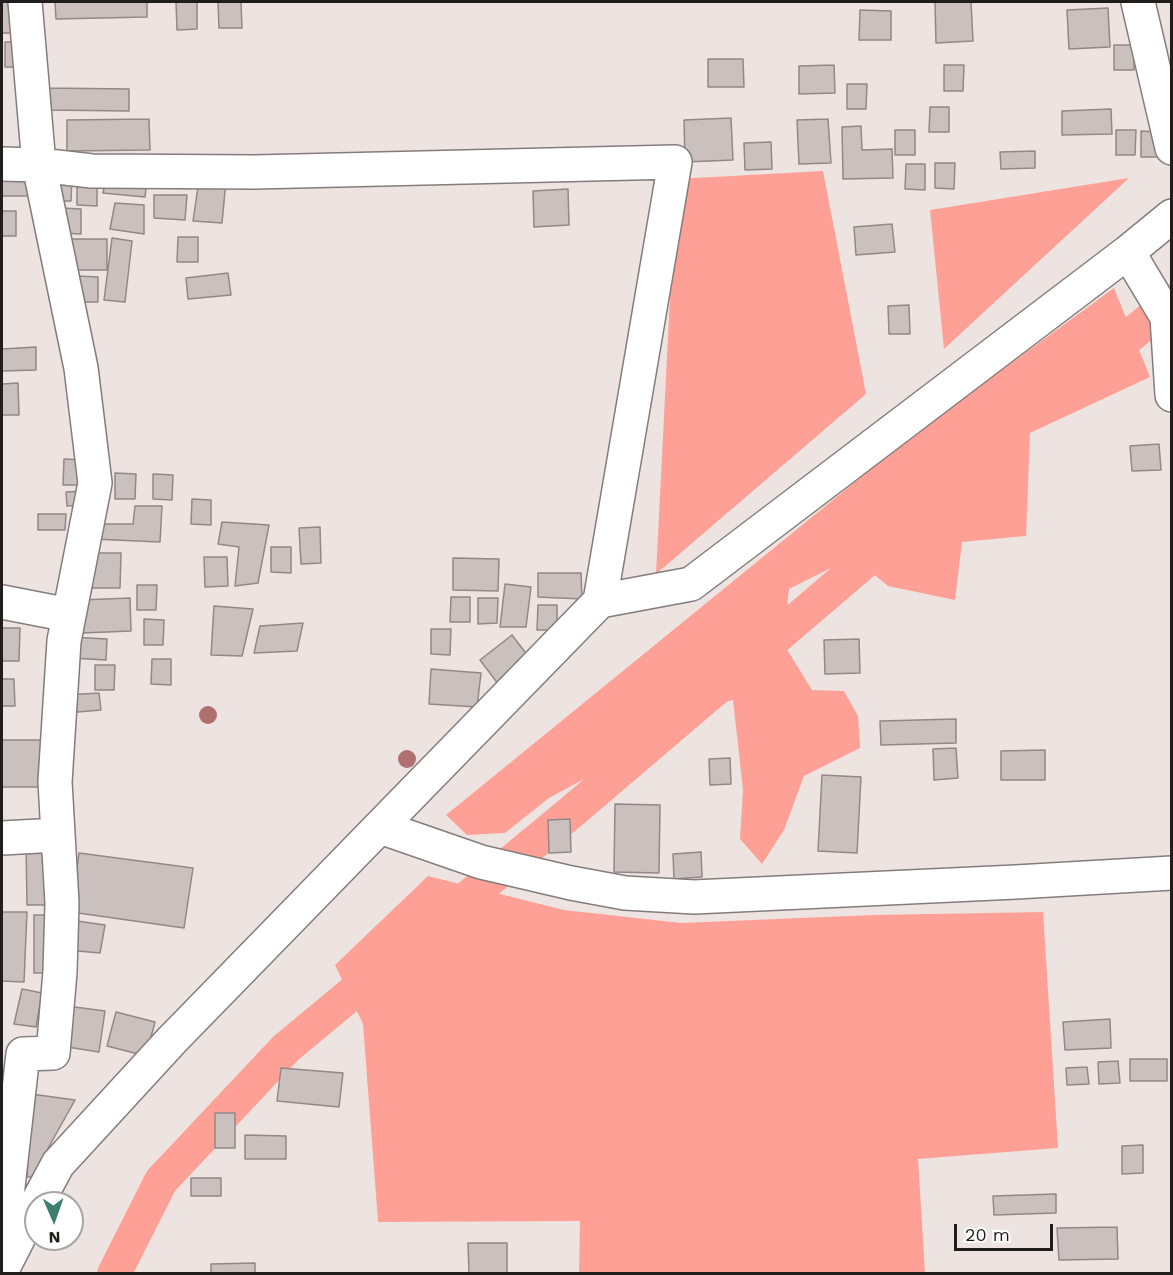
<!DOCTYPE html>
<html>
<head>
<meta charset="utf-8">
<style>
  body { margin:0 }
  #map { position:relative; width:1173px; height:1275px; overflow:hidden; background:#ede4e2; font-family:"Work Sans",sans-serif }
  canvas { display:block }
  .frame { position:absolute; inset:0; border:3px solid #201d1c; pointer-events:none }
  .north { position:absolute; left:24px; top:1191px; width:60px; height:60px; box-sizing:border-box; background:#fff; border:2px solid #a6a5a4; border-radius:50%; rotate:178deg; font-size:16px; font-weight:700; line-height:24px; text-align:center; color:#201d1c }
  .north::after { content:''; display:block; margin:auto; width:21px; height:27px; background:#3c7f70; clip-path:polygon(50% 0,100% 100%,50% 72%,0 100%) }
  .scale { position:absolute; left:954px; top:1224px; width:99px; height:27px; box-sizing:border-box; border:3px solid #201d1c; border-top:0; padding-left:8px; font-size:18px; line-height:21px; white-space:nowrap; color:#201d1c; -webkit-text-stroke:4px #fff; paint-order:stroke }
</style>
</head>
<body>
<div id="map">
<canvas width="1173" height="1275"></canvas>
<div class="frame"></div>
<div class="north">N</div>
<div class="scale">20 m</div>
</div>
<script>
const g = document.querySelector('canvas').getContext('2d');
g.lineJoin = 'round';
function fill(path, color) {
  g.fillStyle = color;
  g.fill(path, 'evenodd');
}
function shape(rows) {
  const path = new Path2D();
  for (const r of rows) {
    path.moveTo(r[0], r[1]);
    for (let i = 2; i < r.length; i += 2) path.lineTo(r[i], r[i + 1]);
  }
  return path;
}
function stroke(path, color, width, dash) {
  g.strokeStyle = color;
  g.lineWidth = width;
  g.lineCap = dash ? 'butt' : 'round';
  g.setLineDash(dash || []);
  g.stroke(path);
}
fill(shape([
  [823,171,866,394,656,574,676,179],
  [1129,178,944,349,930,210],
  [1114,288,1150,377,1030,433,1026,536,962,542,955,600,888,586,853,557,789,589,783,643,812,690,844,691,858,716,860,748,804,776,784,830,762,864,740,839,743,790,733,700,680,714,608,766,549,798,505,833,467,835,446,815,909,438],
  [428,876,564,910,681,923,873,915,1043,912,1058,1148,918,1159,925,1273,579,1273,580,1221,378,1222,363,1024,335,965]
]), '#fea095');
stroke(shape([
  [1097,363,1172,301],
  [443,918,575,809,897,534],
  [114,1274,161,1181,286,1048,386,965]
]), '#fea095', 34);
const building = shape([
  [2,2,16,2,17,33,2,33,2,2],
  [55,2,147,2,147,17,56,19,55,2],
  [176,2,197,2,197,29,177,30,176,2],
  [218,2,241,2,242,28,219,28,218,2],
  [935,2,971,2,973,41,936,43,935,2],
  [1108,8,1110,47,1069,49,1067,10,1108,8],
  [860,10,891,11,891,40,859,40,860,10],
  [5,42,24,42,24,67,5,67,5,42],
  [1114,45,1134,45,1134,70,1114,70,1114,45],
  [708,59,743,59,744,87,708,87,708,59],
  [834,65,835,93,799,94,799,66,834,65],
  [944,65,964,65,963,91,944,91,944,65],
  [847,84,867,84,866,109,847,109,847,84],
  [48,88,129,89,129,111,47,110,48,88],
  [930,107,949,107,949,132,929,132,930,107],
  [1111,109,1112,134,1062,135,1062,111,1111,109],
  [731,118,733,160,685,162,684,120,731,118],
  [149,119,150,150,67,151,67,120,149,119],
  [828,119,831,163,799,164,797,120,828,119],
  [861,126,862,150,892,149,893,178,843,179,842,127,861,126],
  [895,130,915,130,915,155,895,155,895,130],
  [1116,130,1136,130,1135,155,1116,155,1116,130],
  [1141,131,1160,132,1160,157,1141,157,1141,131],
  [771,142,772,169,745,170,744,143,771,142],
  [1035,151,1035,168,1001,169,1000,152,1035,151],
  [935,163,955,163,954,189,935,188,935,163],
  [906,164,925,164,925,190,905,189,906,164],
  [2,169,36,169,36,196,2,196,2,169],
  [52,176,72,176,71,201,52,201,52,176],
  [106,179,147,180,145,197,103,193,106,179],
  [77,180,97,180,97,206,77,205,77,180],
  [199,180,226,181,222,223,193,221,199,180],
  [568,189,569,225,534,227,533,191,568,189],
  [154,195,187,195,185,220,154,218,154,195],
  [115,203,144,205,144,234,110,229,115,203],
  [62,208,81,209,81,234,61,233,62,208],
  [2,211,16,211,16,236,2,236,2,211],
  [892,224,895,252,856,255,854,227,892,224],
  [178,237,198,237,198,262,177,262,178,237],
  [112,238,132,241,125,302,104,300,112,238],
  [70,239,107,239,107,270,70,270,70,239],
  [228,273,231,295,188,299,186,278,228,273],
  [78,276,98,277,98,302,78,302,78,276],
  [909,305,910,334,889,334,888,306,909,305],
  [36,347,36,370,2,371,2,349,36,347],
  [18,383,19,415,2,415,2,384,18,383],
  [1159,444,1161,470,1132,471,1130,446,1159,444],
  [64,459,83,460,83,485,63,485,64,459],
  [115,473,136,474,135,499,115,499,115,473],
  [153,474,173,475,172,500,153,499,153,474],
  [87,491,87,505,67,506,66,492,87,491],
  [192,499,211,500,211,525,191,524,192,499],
  [135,506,162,506,160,542,92,539,93,524,133,524,135,506],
  [38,514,66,514,65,530,38,530,38,514],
  [222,522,269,525,258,583,235,586,239,547,218,544,222,522],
  [320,527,321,563,301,564,299,528,320,527],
  [271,547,291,547,291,573,271,572,271,547],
  [86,553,121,553,120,588,86,588,86,553],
  [204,557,227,557,228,586,205,587,204,557],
  [453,558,499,559,498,591,453,590,453,558],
  [538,573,581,573,582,599,538,597,538,573],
  [505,584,531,587,526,627,500,627,505,584],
  [137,585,157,585,156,610,137,610,137,585],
  [451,597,470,597,470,622,450,622,451,597],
  [130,598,131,631,82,633,81,600,130,598],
  [478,598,498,598,497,623,478,624,478,598],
  [538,605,557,605,557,630,537,630,538,605],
  [214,606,253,609,242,656,211,655,214,606],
  [144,619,164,620,163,645,144,645,144,619],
  [303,623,297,651,254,653,260,626,303,623],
  [2,628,20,628,19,661,2,661,2,628],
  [431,629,451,629,450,655,431,654,431,629],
  [512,635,531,660,499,685,480,660,512,635],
  [71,637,107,639,106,660,71,658,71,637],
  [859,639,860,673,825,674,824,640,859,639],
  [152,659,171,659,171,685,151,684,152,659],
  [95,665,115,665,114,690,95,690,95,665],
  [431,669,481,673,477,707,429,704,431,669],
  [2,679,14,679,15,706,2,706,2,679],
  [99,693,101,710,66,713,66,695,99,693],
  [956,719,956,743,881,745,880,721,956,719],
  [2,740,43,740,43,787,2,787,2,740],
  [956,748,958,778,934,780,933,749,956,748],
  [1045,750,1045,780,1001,780,1001,751,1045,750],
  [730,758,731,784,710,785,709,759,730,758],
  [822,775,861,777,857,853,818,851,822,775],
  [615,804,660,805,659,873,614,872,615,804],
  [570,819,571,852,549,853,548,820,570,819],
  [49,843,50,905,27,905,26,844,49,843],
  [701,852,702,877,674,879,673,854,701,852],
  [79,853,193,868,184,928,71,912,79,853],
  [2,912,27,912,24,982,2,981,2,912],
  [34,915,54,915,54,973,34,973,34,915],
  [70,920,105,925,100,953,67,950,70,920],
  [22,989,42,993,36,1027,14,1024,22,989],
  [67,1006,105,1011,99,1052,61,1046,67,1006],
  [116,1012,155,1022,146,1056,107,1046,116,1012],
  [1110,1019,1111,1048,1065,1050,1063,1022,1110,1019],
  [1130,1059,1167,1059,1167,1081,1130,1081,1130,1059],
  [1118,1061,1120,1083,1099,1084,1098,1062,1118,1061],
  [1087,1067,1089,1084,1067,1085,1066,1068,1087,1067],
  [281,1068,343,1073,339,1107,277,1101,281,1068],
  [24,1093,75,1100,46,1152,43,1177,27,1177,28,1149,24,1093],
  [215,1113,235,1113,235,1148,215,1148,215,1113],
  [245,1135,286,1136,286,1159,245,1159,245,1135],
  [1143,1145,1143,1173,1122,1174,1122,1146,1143,1145],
  [191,1178,221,1178,221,1196,191,1196,191,1178],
  [1056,1194,1056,1213,994,1215,993,1196,1056,1194],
  [1117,1227,1118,1259,1059,1260,1057,1228,1117,1227],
  [468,1243,507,1243,507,1274,469,1274,468,1243],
  [255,1263,255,1274,211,1274,211,1264,255,1263]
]);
fill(building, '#cac1bf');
stroke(building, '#918887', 1.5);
const minor = shape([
  [25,2,39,165,92,171,255,172,675,162,600,601],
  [1138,2,1172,148],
  [2,164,39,165,81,368,95,483,64,641,55,782,62,903,60,972,53,1053,23,1054,2,1240],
  [1128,252,1167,317,1172,395],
  [2,602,69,615],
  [380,827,481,862,571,883,625,893,694,897,1016,882,1172,873],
  [2,838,58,835],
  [37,1203,58,1164,172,1040,600,601,691,584,1128,252,1172,216],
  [2,1270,26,1223]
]);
stroke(minor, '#847c7b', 36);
stroke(minor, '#fff', 33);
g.fillStyle = '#b07070';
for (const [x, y] of [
  [208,715],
  [407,759]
]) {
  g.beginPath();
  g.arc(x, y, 9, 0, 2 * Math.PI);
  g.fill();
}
</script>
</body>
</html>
